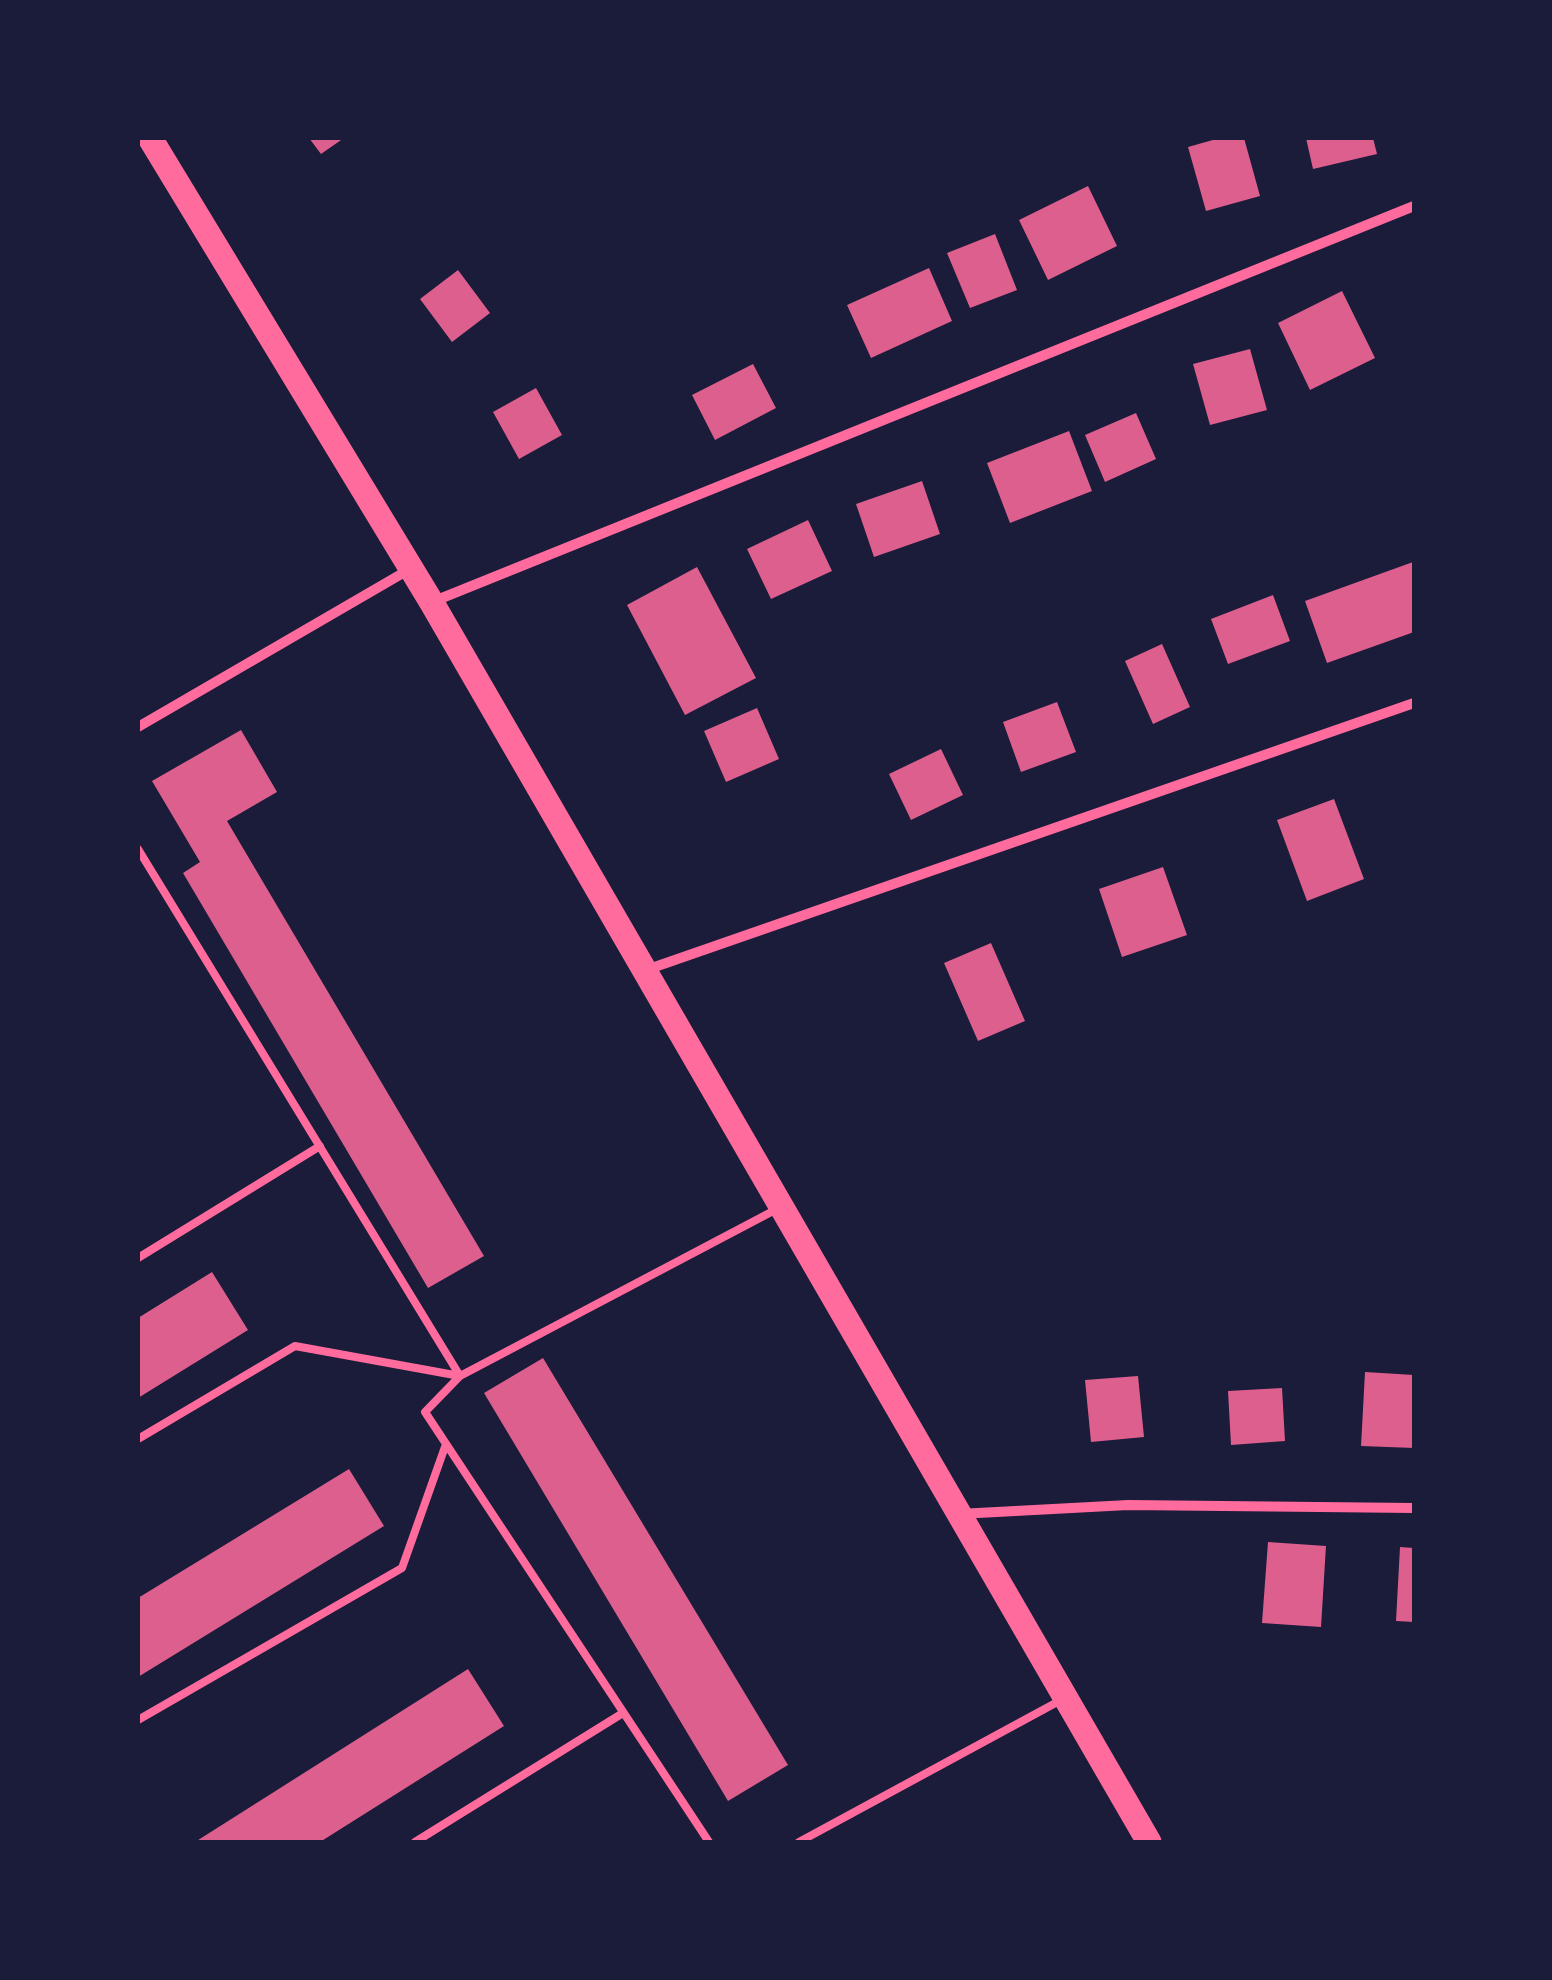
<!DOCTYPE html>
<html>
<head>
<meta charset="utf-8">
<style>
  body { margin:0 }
  #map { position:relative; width:1552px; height:1980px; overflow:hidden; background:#1b1b3a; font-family:"IBM Plex Sans",sans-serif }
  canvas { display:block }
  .frame { position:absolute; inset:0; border:140px solid #1b1b3a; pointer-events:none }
</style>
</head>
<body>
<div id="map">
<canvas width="1552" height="1980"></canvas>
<div class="frame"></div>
</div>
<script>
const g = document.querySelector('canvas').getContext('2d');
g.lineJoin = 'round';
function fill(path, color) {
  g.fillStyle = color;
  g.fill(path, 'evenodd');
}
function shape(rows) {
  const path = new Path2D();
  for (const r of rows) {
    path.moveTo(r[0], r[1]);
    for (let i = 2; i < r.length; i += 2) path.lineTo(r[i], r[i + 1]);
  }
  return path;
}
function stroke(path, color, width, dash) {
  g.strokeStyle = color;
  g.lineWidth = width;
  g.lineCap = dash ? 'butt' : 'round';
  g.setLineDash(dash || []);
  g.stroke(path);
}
fill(shape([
  [309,138,344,138,321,154],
  [1220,138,1244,138,1260,196,1206,211,1188,147],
  [1306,138,1373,138,1377,154,1313,169],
  [1088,186,1117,246,1048,280,1019,220],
  [995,234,1017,290,970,308,947,253],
  [929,268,952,321,871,358,847,305],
  [458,270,490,313,452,342,420,299],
  [1342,291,1375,358,1310,390,1278,323],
  [1250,349,1267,410,1210,425,1193,364],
  [753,364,776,408,715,440,692,395],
  [536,388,562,435,519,459,493,412],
  [1136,413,1156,459,1105,482,1085,435],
  [1069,431,1092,491,1010,523,987,463],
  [922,481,940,534,874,557,856,504],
  [808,520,832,571,771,599,747,549],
  [1413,562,1414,632,1327,663,1305,601],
  [697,567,756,678,685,715,627,605],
  [1273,595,1290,641,1228,664,1211,619],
  [1162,644,1190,707,1153,724,1125,661],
  [1057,702,1076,752,1021,772,1003,722],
  [757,708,779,759,726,782,704,731],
  [241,730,277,792,227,821,484,1256,428,1288,183,873,200,862,152,781],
  [941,749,963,795,911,820,889,774],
  [1334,799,1364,879,1307,901,1277,820],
  [1163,867,1187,935,1122,957,1099,889],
  [991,943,1025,1021,978,1041,944,963],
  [212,1272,248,1330,138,1398,138,1318],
  [543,1358,788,1765,728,1801,484,1393],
  [1365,1372,1414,1375,1414,1448,1361,1446],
  [1138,1376,1144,1437,1091,1442,1085,1380],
  [1282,1388,1285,1441,1231,1445,1228,1391],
  [349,1469,384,1526,138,1677,138,1598],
  [1268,1542,1326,1546,1321,1627,1262,1623],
  [1400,1547,1414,1548,1414,1622,1396,1621],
  [468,1669,504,1726,320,1842,195,1842]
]), '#dd5f8e');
stroke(shape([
  [138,849,460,1376,425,1412,709,1842],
  [138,1258,320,1146],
  [138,1439,295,1346,460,1376,777,1209],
  [138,1720,402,1568,446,1444],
  [415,1842,623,1713],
  [799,1842,1063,1699]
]), '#ff6b9d', 8);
stroke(shape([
  [432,602,1414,206],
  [138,727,410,569],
  [646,970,1414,703],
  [959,1514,1128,1505,1414,1508]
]), '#ff6b9d', 10);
stroke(shape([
  [150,138,432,603,1149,1842]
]), '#ff6b9d', 25);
</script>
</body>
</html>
